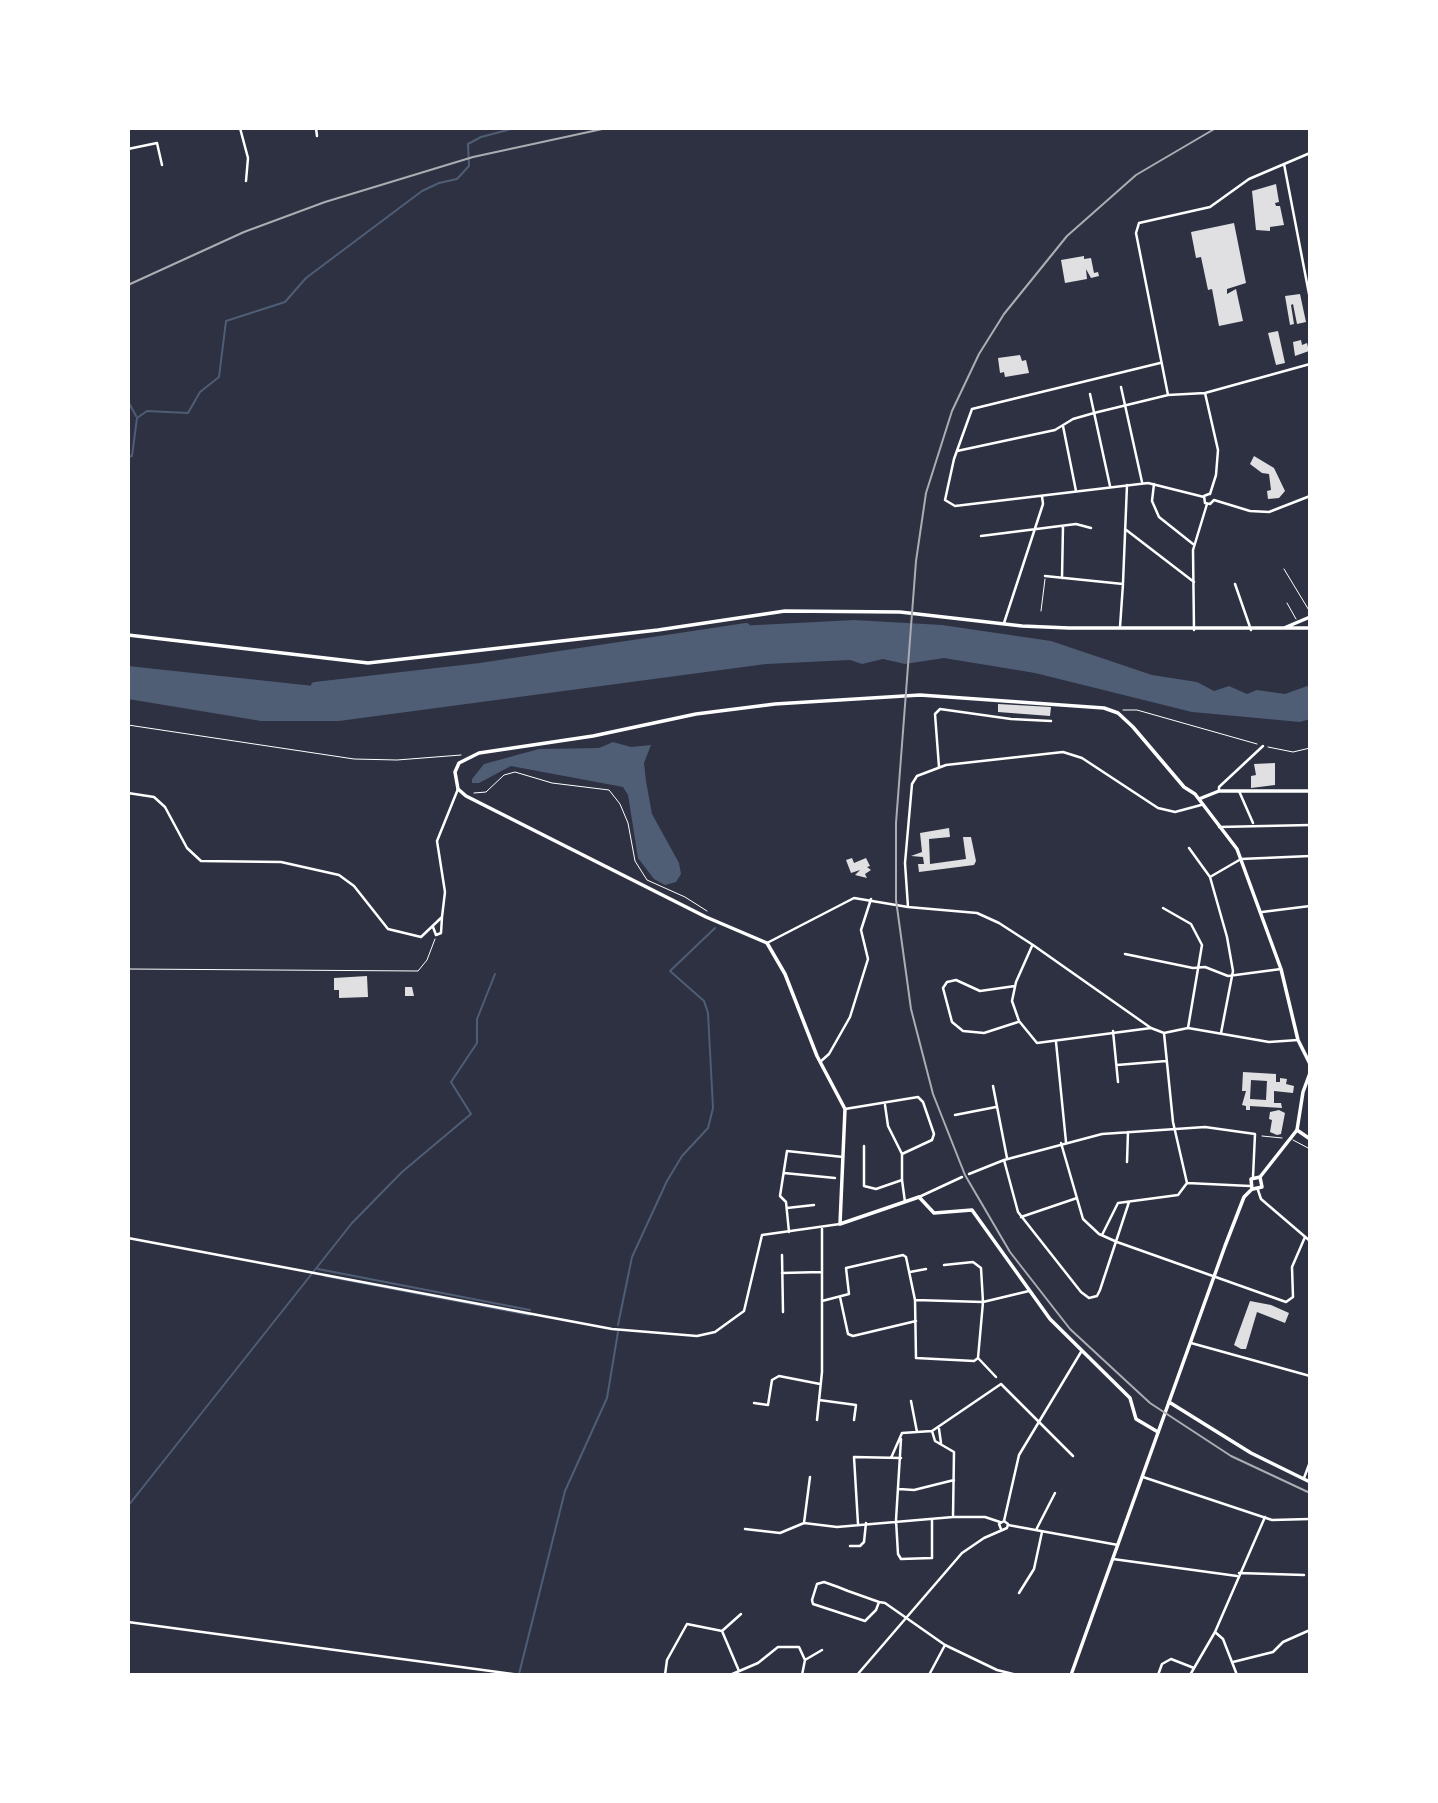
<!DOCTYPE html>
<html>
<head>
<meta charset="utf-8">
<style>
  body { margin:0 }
  #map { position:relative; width:1438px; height:1803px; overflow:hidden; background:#2d3142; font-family:Karla,sans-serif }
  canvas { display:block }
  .frame { position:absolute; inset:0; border:130px solid #fff; pointer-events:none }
</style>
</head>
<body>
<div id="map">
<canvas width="1438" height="1803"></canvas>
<div class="frame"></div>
</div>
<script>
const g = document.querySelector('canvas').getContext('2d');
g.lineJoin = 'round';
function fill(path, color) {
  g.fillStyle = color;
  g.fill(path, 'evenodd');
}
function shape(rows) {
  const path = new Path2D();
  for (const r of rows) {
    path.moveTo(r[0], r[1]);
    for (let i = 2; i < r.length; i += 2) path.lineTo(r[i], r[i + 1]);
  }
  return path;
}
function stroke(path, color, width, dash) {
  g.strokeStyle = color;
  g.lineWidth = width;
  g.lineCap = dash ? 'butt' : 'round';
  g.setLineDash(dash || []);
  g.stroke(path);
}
fill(shape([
  [854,620,942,625,1051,641,1152,675,1197,682,1214,691,1229,686,1247,694,1257,690,1285,694,1310,685,1310,719,1300,722,1192,712,1035,673,944,658,905,664,883,659,862,664,850,660,766,664,339,721,261,721,128,699,128,666,323,687,480,667,738,626],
  [613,742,631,747,651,745,644,763,646,781,652,814,679,863,681,874,676,882,665,885,654,879,638,858,628,795,623,787,511,766,479,783,472,783,472,779,484,764,539,749,599,748]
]), '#4f5d75');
stroke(shape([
  [128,401,136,416],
  [128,457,132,456,137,418,147,411,188,413,200,392,219,377,226,321,285,302,306,278,422,191,439,183,457,179,469,166,468,144,481,137,515,128],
  [318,1269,530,1310],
  [325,1276,530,1315],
  [618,1325,632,1257,667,1181,682,1156,708,1128,713,1108,708,1013,704,1001,670,971,715,928],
  [128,1506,352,1223,402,1172,471,1114,451,1082,477,1043,477,1019,495,974],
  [519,1674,565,1491,607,1398,618,1332]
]), '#4f5d75', 2);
stroke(shape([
  [315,686,480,667,746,627]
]), '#4f5d75', 8);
fill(shape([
  [1276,184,1279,202,1275,203,1276,206,1280,206,1284,225,1270,227,1270,231,1256,230,1252,191],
  [1234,223,1246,283,1227,289,1227,294,1236,289,1243,321,1219,326,1212,289,1208,290,1201,257,1196,258,1191,232],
  [1084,256,1084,259,1091,258,1094,273,1098,272,1099,276,1091,278,1086,269,1087,279,1065,283,1061,260],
  [1300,294,1306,322,1297,324,1293,304,1291,305,1294,324,1290,325,1285,296],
  [1278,331,1285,363,1276,365,1268,333],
  [1301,340,1302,345,1307,343,1309,351,1295,356,1293,342],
  [1020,355,1022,361,1026,360,1029,373,1005,377,1004,372,1000,373,998,358],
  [1254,456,1274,468,1285,491,1279,498,1268,499,1267,491,1271,490,1269,474,1262,473,1250,464],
  [998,704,1051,707,1050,716,998,712],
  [1275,763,1275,785,1251,788,1251,776,1256,775,1254,764],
  [949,828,950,837,929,839,930,864,966,859,963,837,971,837,976,861,974,865,919,872,918,864,924,864,923,857,911,856,922,852,920,833],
  [852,858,854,863,866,858,870,866,867,867,871,870,865,874,867,878,855,875,860,870,851,873,846,860],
  [367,976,368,997,339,998,339,990,334,990,334,978],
  [405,987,412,987,414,996,405,996],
  [1243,1072,1276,1074,1276,1082,1280,1082,1280,1078,1287,1079,1286,1084,1294,1086,1293,1093,1274,1091,1274,1103,1281,1103,1282,1108,1250,1106,1250,1110,1246,1110,1246,1106,1242,1105,1246,1091,1242,1091],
  [1251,1080,1267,1081,1266,1100,1250,1099],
  [1279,1110,1285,1113,1281,1134,1277,1135,1270,1132,1272,1120,1269,1119,1270,1112],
  [1250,1301,1271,1305,1289,1313,1285,1323,1257,1312,1246,1349,1241,1349,1234,1345]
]), '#e0e0e3');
stroke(shape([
  [1123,710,1137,710,1257,744],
  [128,725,354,759,397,760,461,755],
  [1268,747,1293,752,1310,748],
  [474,793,486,792,504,775,515,772,552,783,609,790,620,804,628,823,635,861,647,880,685,897,707,911],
  [128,969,418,971,427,960,435,939],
  [1262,1136,1282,1138]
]), '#fff', 1);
stroke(shape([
  [1284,569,1310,612],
  [1287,603,1296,619],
  [1041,611,1045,579],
  [1293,1140,1310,1149]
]), '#fff', 1);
stroke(shape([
  [240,128,248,158,246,181],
  [316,128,317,136],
  [128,149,157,143,162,165],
  [1284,164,1310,299],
  [1160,363,972,409,954,459,945,500,955,506,1148,483,1204,497],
  [1121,387,1142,482],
  [1205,393,1218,450,1216,475,1210,494],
  [1090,394,1110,486],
  [1168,395,1136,233,1139,223,1210,207,1249,179,1310,153],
  [1063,426,1076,491],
  [957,451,1055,430,1073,419,1094,413,1168,395,1205,393,1310,364],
  [1154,484,1152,501,1159,517,1193,544],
  [1209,494,1204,496,1205,503,1210,504,1214,500],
  [1214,500,1250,511,1269,512,1310,496],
  [1125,529,1194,582],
  [981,536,1076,524,1091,528],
  [1045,576,1123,584,1120,627],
  [1062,578,1063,526],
  [1123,583,1127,485],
  [1235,584,1251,630],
  [1004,623,1043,504,1042,496],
  [1194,630,1193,550,1207,504],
  [939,767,935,714,940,709,1011,719,1051,721],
  [1219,791,1219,787,1263,746],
  [1239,791,1253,823],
  [128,793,154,797,165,807,187,848,201,861,281,862,339,875,354,886,388,929,421,937,442,917,445,892,437,841,458,789],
  [1219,827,1310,825],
  [1189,848,1210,877,1227,937,1233,971,1221,1033],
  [1210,877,1241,859,1310,856],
  [908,907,905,863,912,784,917,776,946,765,1063,752,1082,758,1158,808,1175,812,1201,805],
  [1163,908,1191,924,1202,945,1188,1028],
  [1262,912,1310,906],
  [433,927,436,935,441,933,442,917],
  [767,943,854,898,908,907,977,913,999,923,1033,945,1151,1028,1164,1033,1188,1028,1269,1042,1298,1040],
  [1032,946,1016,982,1012,1001,1019,1021,1037,1043,1151,1028],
  [1125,954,1193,968,1205,967,1228,976,1281,969],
  [1015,986,980,991,956,980,947,982,943,988,952,1022,963,1031,984,1033,1018,1022],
  [1113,1031,1118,1082],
  [1164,1033,1173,1122,1187,1183],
  [1056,1042,1066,1142],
  [820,1062,829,1054,850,1017,868,959,861,930,871,899],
  [1117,1065,1166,1061],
  [993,1086,1007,1158],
  [885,1105,888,1126,902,1154],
  [845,1109,918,1097,923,1102,934,1134,932,1140,902,1154,902,1180],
  [955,1115,996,1107],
  [1061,1143,1083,1219,1099,1234,1117,1242,1286,1302,1293,1297,1292,1267,1305,1237],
  [864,1146,864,1186,876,1189,902,1180,905,1202],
  [1004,1160,1018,1212,1081,1292,1089,1298,1097,1296,1100,1290,1129,1202],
  [1127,1162,1128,1132],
  [784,1173,835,1178],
  [969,1174,1004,1160,1102,1134,1205,1127,1255,1134,1253,1177],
  [1187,1183,1250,1186],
  [1258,1190,1261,1199,1310,1241],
  [919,1197,962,1177],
  [787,1208,814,1205],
  [1021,1217,1077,1198],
  [789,1232,786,1202,780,1196,787,1151,843,1157],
  [1102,1235,1118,1203,1178,1195,1187,1183],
  [128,1238,612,1329,697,1336,715,1332,744,1311,762,1235,840,1224],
  [782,1255,783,1312],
  [944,1265,973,1262,981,1268,983,1302,978,1358,996,1377],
  [910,1272,926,1269],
  [782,1273,821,1272],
  [840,1297,848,1334,853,1336,916,1321],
  [915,1300,983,1302,1029,1291],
  [822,1301,849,1294,846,1268,903,1255,906,1257,915,1300,916,1358,974,1361,978,1358],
  [1191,1343,1310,1376],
  [819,1400,856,1405,854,1420],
  [911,1401,917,1432],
  [754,1403,768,1405,772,1380,779,1376,820,1384],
  [817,1420,822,1372,822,1229],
  [939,1429,941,1443],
  [932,1431,935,1441,954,1452,953,1517],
  [901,1439,896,1520,898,1554,901,1559,932,1558,932,1519],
  [891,1458,902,1433,932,1431,1001,1384,1073,1456],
  [1143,1477,1272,1520,1310,1519],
  [1304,1478,1310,1462],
  [899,1489,914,1490,954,1480],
  [804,1523,810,1477],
  [858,1524,854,1457,901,1458],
  [1008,1525,1118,1545],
  [745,1529,780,1533,804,1523,837,1527,953,1517,985,1517,1000,1522],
  [1001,1529,999,1524,1004,1521,1019,1455,1081,1352],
  [1036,1530,1055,1493],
  [850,1546,860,1546,864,1542,866,1523],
  [1113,1559,1237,1576],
  [1239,1573,1304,1575],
  [1019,1593,1034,1569,1042,1532],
  [879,1602,876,1610,865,1621,813,1604,812,1600,817,1584,824,1582,838,1587,848,1591,879,1602,885,1603,945,1645,997,1670,1017,1675],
  [128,1622,520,1675],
  [1215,1632,1223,1639,1237,1675],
  [1233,1662,1273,1652,1283,1642,1310,1630],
  [739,1671,722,1631,741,1614],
  [665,1675,667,1660,687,1624,722,1631],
  [730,1675,758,1663,778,1647,799,1647,805,1660,822,1650],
  [802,1675,805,1660],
  [857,1675,962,1553,984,1538,1007,1528,1008,1524,1004,1521],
  [929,1675,945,1645],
  [1158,1675,1162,1664,1171,1659,1194,1668],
  [1190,1675,1215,1632,1265,1517]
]), '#fff', 2.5);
stroke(shape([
  [1199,799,1219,791,1310,791],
  [1297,1130,1310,1139],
  [1169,1402,1251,1453,1310,1482],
  [1158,1432,1136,1419,1130,1398,1050,1319,972,1210,934,1213,919,1197,840,1224,845,1109,817,1056,785,974,767,943,706,917,466,796,458,789,455,772,459,763,479,753,593,736,696,714,775,704,920,695,1104,708,1118,713,1133,727,1184,787,1195,794,1237,849,1281,969,1298,1040,1310,1064]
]), '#fff', 3.5);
stroke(shape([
  [1284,628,1310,617],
  [128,635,368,663,658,630,785,611,900,612,1022,626,1069,628,1310,628],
  [1260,1177,1297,1130,1303,1092,1310,1073],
  [1252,1189,1251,1179,1260,1177],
  [1253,1189,1262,1187,1260,1177],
  [1071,1675,1225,1246,1244,1197,1252,1189]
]), '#fff', 3.5);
stroke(shape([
  [1216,128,1136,175,1067,236,1004,314,979,354,952,411,926,493,916,561,896,823,896,900,911,1009,933,1094,965,1175,1010,1252,1070,1329,1150,1403,1231,1456,1310,1493],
  [128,285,244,232,325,202,473,157,607,128]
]), '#abadb3', 2);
</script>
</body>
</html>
